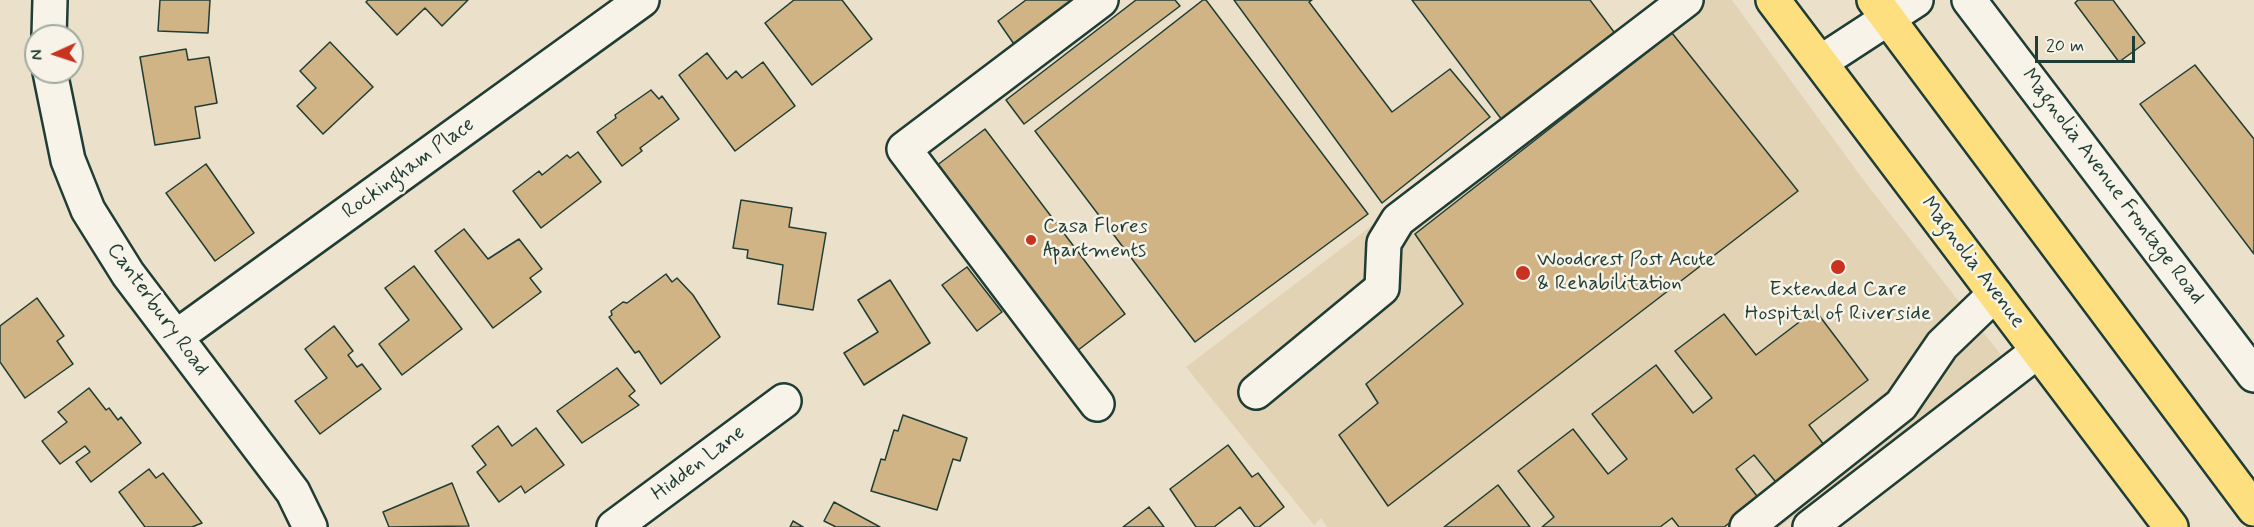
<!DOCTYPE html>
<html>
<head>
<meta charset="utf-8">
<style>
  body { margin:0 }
  #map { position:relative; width:2254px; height:527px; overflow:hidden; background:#ebe0ca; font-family:Mynerve,sans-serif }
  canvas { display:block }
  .north { position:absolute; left:24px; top:24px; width:60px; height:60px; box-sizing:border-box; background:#f7f3e8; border:2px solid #a1aaa0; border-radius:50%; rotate:267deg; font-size:16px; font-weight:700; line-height:24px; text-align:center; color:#1f3d34 }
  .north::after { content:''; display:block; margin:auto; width:21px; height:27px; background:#c8321e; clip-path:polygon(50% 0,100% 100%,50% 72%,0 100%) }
  .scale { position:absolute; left:2035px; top:36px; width:100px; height:27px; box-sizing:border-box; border:3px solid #1f3d34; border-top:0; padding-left:8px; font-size:18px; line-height:21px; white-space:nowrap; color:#1f3d34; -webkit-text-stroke:4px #f7f3e8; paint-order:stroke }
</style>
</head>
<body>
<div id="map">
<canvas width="2254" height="527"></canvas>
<div class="north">N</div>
<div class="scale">20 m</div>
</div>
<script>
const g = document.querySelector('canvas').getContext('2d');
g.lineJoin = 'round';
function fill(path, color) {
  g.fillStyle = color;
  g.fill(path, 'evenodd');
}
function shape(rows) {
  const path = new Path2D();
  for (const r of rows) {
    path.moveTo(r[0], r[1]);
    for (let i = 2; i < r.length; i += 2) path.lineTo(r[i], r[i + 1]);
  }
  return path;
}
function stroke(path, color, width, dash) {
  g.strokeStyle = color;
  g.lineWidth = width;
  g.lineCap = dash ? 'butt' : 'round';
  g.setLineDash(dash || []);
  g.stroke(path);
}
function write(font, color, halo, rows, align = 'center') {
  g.font = font + ' Mynerve,sans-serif';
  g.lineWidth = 5;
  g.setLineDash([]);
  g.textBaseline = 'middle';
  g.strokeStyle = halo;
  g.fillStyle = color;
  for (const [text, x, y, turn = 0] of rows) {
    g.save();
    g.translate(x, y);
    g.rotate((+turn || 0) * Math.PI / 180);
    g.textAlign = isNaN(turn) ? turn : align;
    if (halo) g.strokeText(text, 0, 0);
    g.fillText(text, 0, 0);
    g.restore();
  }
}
fill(shape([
  [1668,0,1732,0,1862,178,2001,355,1780,527,1327,527,1321,518,1314,525,1186,367]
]), '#e3d3b5');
const building = shape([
  [160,0,210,0,208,33,158,31,160,0],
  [368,0,468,0,442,26,425,8,397,35,366,2,368,0],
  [794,0,842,0,872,39,812,85,765,23,794,0],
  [1026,0,1078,0,1016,47,998,21,1026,0],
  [1136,0,1175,0,1180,6,1024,124,1006,100,1136,0],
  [1203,0,1206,0,1368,214,1195,342,1035,131,1203,0],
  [1234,0,1312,0,1309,2,1392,112,1450,69,1490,117,1382,203,1234,0],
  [1412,0,1590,0,1617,36,1502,120,1412,0],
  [2078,0,2113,0,2145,43,2119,62,2075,3,2078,0],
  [1672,33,1798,191,1388,506,1339,435,1378,403,1366,384,1463,304,1415,234,1672,33],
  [330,42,373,87,323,134,297,106,316,88,300,71,330,42],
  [186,49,188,60,209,57,217,103,195,107,200,138,155,145,140,57,186,49],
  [707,53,727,79,736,71,742,78,763,62,795,106,735,151,679,75,707,53],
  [2195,65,2254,139,2254,254,2140,104,2195,65],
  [651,90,659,99,662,96,679,119,640,148,642,151,622,166,597,132,616,118,615,115,651,90],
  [985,129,1125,314,1077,351,936,166,985,129],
  [578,152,601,182,541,228,513,191,539,171,542,175,567,155,570,158,578,152],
  [206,164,254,233,215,261,166,193,206,164],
  [741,200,792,208,789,227,826,233,813,310,778,304,783,265,747,258,748,250,733,248,741,200],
  [464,229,488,259,519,239,542,269,530,278,541,292,493,328,435,251,464,229],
  [414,266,462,329,402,375,379,344,409,320,385,288,414,266],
  [967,267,1002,312,977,331,942,285,967,267],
  [666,274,672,282,677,278,693,295,720,337,661,384,639,351,635,353,609,317,612,315,611,311,623,302,627,303,666,274],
  [890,280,930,343,864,385,844,353,878,332,858,300,890,280],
  [37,298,64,336,57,341,73,364,25,398,0,362,0,326,37,298],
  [1815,310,1868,380,1809,425,1827,449,1779,486,1754,455,1736,469,1760,500,1724,527,1679,527,1672,518,1660,527,1542,527,1554,517,1518,471,1573,429,1608,474,1627,459,1592,414,1656,365,1693,413,1712,398,1675,351,1724,314,1756,355,1815,310],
  [334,326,353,351,348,355,357,367,362,364,381,389,320,434,295,401,327,378,305,349,334,326],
  [617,368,635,391,629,396,639,405,582,443,557,411,617,368],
  [89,388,106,410,109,408,118,420,121,417,141,443,91,482,76,462,90,452,85,446,60,464,42,441,67,422,58,412,89,388],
  [903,415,967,438,960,461,953,459,937,510,871,491,881,459,885,460,894,430,898,431,903,415],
  [498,426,512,446,536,428,564,465,525,493,521,486,499,502,477,472,486,465,472,446,498,426],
  [1228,445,1252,477,1258,473,1284,507,1259,527,1255,527,1240,507,1214,527,1196,527,1170,489,1228,445],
  [149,469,156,478,163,473,202,523,192,527,145,527,119,492,149,469],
  [452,483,469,526,389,527,383,512,452,483],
  [1498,485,1530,527,1444,527,1498,485],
  [834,502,880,527,836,527,824,521,834,502],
  [1149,507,1164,527,1123,527,1149,507],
  [793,521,803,527,790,527,793,521]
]);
fill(building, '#d0b485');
stroke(building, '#1f3d34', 1.5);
const minor = shape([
  [1969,0,2254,375],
  [49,36,50,0],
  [1821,62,1916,0],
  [50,72,68,160,88,210,128,274,293,492,310,527],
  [176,337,642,0],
  [1256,392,1382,288,1384,243,1398,220,1686,0],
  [1097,404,904,149,1101,0],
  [614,527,784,401],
  [1747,527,1901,405,1942,345,1995,294],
  [1810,527,2038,351]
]);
const major = shape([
  [1773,0,2171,527],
  [1874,0,2254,509]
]);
stroke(minor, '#1f3d34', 38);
stroke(major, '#1f3d34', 38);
stroke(minor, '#f7f3e8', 33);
stroke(major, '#fddf80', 33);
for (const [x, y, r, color] of [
  [1031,240,6,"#c8321e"],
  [1838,267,8,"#c8321e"],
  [1523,273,8,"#c8321e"]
]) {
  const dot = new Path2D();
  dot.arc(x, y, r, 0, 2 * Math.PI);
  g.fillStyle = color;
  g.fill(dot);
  stroke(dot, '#f7f3e8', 2);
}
write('21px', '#1f3d34', '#f7f3e8', [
  ["Rockingham Place",409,169,-36],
  ["Magnolia Avenue Frontage Road",2112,187,53],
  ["Magnolia Avenue",1972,263,53],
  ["Canterbury Road",157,310,54],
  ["Hidden Lane",699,464,-37]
]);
write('21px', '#1f3d34', '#f7f3e8', [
  ["Casa Flores",1043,228],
  ["Apartments",1043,252],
  ["Woodcrest Post Acute",1537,261],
  ["& Rehabilitation",1537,285],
  ["Extended Care",1838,291,"center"],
  ["Hospital of Riverside",1838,315,"center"]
], 'left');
</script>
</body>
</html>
